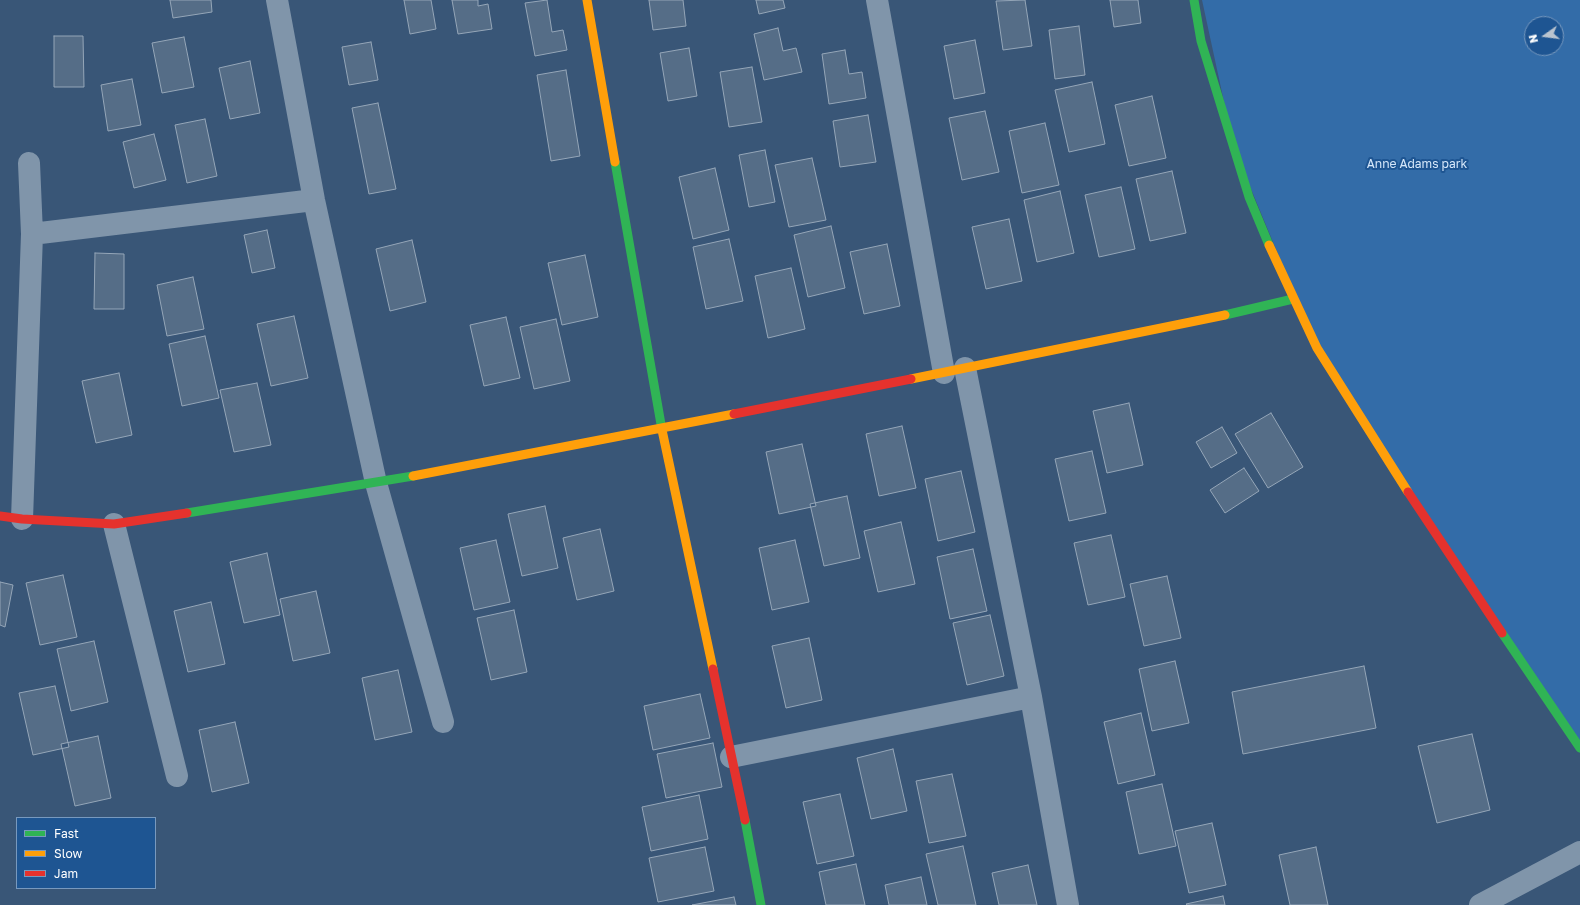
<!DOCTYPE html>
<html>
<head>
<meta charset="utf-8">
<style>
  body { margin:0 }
  #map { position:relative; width:1580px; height:905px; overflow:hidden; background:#395677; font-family:"Golos Text",sans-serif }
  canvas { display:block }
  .legend { position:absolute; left:16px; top:817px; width:140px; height:72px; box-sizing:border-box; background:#1e5592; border:1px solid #7899be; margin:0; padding:5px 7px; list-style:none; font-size:12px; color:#fff }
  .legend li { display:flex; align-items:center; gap:8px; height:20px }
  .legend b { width:20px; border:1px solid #7899be }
  .north { position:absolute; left:1524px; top:16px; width:40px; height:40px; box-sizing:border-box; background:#1e5592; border:1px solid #7899be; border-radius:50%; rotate:256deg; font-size:11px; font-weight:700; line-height:16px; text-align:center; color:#fff }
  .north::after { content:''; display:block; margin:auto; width:14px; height:18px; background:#bac4cf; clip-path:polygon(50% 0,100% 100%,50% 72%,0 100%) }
</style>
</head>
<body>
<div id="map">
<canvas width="1580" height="905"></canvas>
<ul class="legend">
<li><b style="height:5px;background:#30b455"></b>Fast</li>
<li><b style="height:5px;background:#ff9f0a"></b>Slow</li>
<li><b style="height:5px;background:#e5322d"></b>Jam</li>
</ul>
<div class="north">N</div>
</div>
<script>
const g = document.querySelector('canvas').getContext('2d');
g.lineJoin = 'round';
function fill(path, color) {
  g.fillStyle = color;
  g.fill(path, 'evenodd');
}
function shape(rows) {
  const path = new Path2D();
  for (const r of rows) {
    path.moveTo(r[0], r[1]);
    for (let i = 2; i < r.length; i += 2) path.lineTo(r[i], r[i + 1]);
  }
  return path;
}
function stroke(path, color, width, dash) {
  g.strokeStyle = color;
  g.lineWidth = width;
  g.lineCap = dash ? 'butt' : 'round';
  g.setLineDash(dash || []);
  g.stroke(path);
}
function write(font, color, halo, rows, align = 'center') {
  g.font = font + ' "Golos Text",sans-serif';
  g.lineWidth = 4;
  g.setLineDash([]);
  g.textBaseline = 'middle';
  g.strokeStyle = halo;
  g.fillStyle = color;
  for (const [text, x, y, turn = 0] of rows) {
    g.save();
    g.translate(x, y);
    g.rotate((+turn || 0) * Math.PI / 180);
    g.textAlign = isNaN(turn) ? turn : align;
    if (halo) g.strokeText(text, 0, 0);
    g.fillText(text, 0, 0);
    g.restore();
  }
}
fill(shape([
  [1202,0,1580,0,1580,753,1317,348,1234,148],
  [1532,24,1556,24,1556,48,1532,48]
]), '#336ca8');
const building = shape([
  [170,0,211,0,212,12,173,18,170,0],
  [404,0,431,0,436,29,410,34,404,0],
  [452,0,478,0,478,6,488,4,492,29,458,34,452,0],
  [547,0,552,32,563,30,567,50,535,56,525,3,547,0],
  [649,0,683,0,686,26,653,30,649,0],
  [756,0,783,0,785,8,759,14,756,0],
  [1025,0,1032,46,1003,50,996,1,1025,0],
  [1110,0,1138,0,1141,23,1114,27,1110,0],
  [1079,26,1085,75,1055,79,1049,30,1079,26],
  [778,28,783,51,796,48,802,72,764,80,754,34,778,28],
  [54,36,83,36,84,87,54,87,54,36],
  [184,37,194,87,162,93,152,43,184,37],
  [975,40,985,93,954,99,944,46,975,40],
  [371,42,378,80,349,85,342,47,371,42],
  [689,48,697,96,668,101,660,53,689,48],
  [845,50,849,74,862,72,866,98,829,104,822,54,845,50],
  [250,61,260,113,230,119,219,68,250,61],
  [752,67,762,122,729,127,720,72,752,67],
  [566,70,580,156,551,161,537,75,566,70],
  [132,79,141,125,108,131,101,85,132,79],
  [1092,82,1105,144,1069,152,1055,90,1092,82],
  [1152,96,1166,158,1129,166,1115,105,1152,96],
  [378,103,396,189,369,194,352,108,378,103],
  [985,111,999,172,962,180,949,118,985,111],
  [868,115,876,162,840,167,833,121,868,115],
  [205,119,217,176,187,183,175,125,205,119],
  [1045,123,1059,185,1022,193,1009,131,1045,123],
  [154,134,166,180,134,188,123,142,154,134],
  [765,150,775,202,749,207,739,155,765,150],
  [812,158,826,220,789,227,775,165,812,158],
  [715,168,729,230,693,239,679,177,715,168],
  [1172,171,1186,233,1150,241,1136,179,1172,171],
  [1121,187,1135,249,1099,257,1085,195,1121,187],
  [1060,191,1074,253,1037,262,1024,200,1060,191],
  [1009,219,1022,281,986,289,972,227,1009,219],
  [831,226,845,288,808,297,794,235,831,226],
  [267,230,275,268,252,273,244,235,267,230],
  [729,239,743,301,706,309,693,247,729,239],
  [412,240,426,302,390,311,376,249,412,240],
  [887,244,900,306,864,314,850,252,887,244],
  [95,253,124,254,124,309,94,309,95,253],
  [585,255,598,317,562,325,548,263,585,255],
  [791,268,805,329,768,338,755,276,791,268],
  [193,277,204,329,167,336,157,285,193,277],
  [294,316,308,378,271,386,257,324,294,316],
  [506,317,520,378,484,386,470,325,506,317],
  [556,319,570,381,534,389,520,327,556,319],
  [205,336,219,398,182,406,169,344,205,336],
  [119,373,132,435,96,443,82,381,119,373],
  [257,383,271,445,234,452,220,390,257,383],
  [1129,403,1143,465,1107,473,1093,411,1129,403],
  [1271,413,1303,467,1268,488,1235,434,1271,413],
  [902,426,916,488,879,496,866,434,902,426],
  [1222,427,1237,453,1211,468,1196,442,1222,427],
  [802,444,816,506,779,514,766,452,802,444],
  [1092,451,1106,513,1069,521,1055,459,1092,451],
  [1244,468,1259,491,1225,513,1210,490,1244,468],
  [961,471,975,532,938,541,925,479,961,471],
  [847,496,860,558,824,566,810,504,847,496],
  [545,506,558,568,522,576,508,514,545,506],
  [901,522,915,584,878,592,864,531,901,522],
  [600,529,614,591,577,600,563,538,600,529],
  [1111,535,1125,597,1088,605,1074,543,1111,535],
  [496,540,510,602,474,610,460,548,496,540],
  [795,540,809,602,772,610,759,548,795,540],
  [973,549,987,611,950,619,937,557,973,549],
  [267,553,280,615,244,623,230,562,267,553],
  [63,575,77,637,40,645,26,583,63,575],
  [1167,576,1181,638,1144,646,1130,584,1167,576],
  [0,582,13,585,5,627,0,625,0,582],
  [316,591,330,653,293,661,280,599,316,591],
  [211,602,225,664,188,672,174,611,211,602],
  [514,610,527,672,491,680,477,618,514,610],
  [990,615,1004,676,967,685,953,623,990,615],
  [809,638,822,700,786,708,772,646,809,638],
  [94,641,108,702,71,711,57,649,94,641],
  [1175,661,1189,723,1152,731,1139,669,1175,661],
  [1364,666,1376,728,1243,754,1232,692,1364,666],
  [398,670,412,732,375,740,362,678,398,670],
  [55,686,69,747,33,755,19,693,55,686],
  [700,694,710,738,653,750,644,706,700,694],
  [1141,713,1155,775,1118,784,1104,722,1141,713],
  [235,722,249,783,212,792,199,730,235,722],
  [1472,734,1490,810,1437,823,1418,746,1472,734],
  [98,736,111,798,75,806,61,744,98,736],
  [713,743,722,787,666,798,657,754,713,743],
  [893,749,907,811,871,819,857,758,893,749],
  [952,774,966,836,929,843,916,781,952,774],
  [1162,784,1176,846,1139,854,1126,792,1162,784],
  [840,794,854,856,817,864,803,802,840,794],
  [699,795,708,839,651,851,642,807,699,795],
  [1212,823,1226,885,1189,893,1175,831,1212,823],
  [963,846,976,905,938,905,926,854,963,846],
  [705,847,714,891,658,902,649,858,705,847],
  [1316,847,1328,905,1290,905,1279,855,1316,847],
  [856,864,865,905,826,905,819,872,856,864],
  [1028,865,1037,905,999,905,992,873,1028,865],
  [921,877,927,905,889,905,885,885,921,877],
  [1223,896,1225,905,1187,905,1186,904,1223,896],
  [734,897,736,905,692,905,734,897]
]);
fill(building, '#556d87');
stroke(building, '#95a6b8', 1);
stroke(shape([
  [277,0,314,200,376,483,443,722],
  [877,0,944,373],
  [32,234,314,200],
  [965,368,1031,697,1068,905],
  [22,519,32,234,29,163],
  [114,524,177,776],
  [731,757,1031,697],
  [1480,905,1580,852]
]), '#8095aa', 22);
stroke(shape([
  [1194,0,1201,41,1249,197,1269,245],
  [615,162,662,430],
  [1225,315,1293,299],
  [187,513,413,476],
  [1502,633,1580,748],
  [745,820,761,905]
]), '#30b455', 9);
stroke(shape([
  [587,0,615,162],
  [1269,245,1317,348,1408,492],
  [911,379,1225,315],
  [662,430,713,669],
  [413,476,734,414]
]), '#ff9f0a', 9);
stroke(shape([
  [734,414,911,379],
  [1408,492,1502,633],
  [0,516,22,519,114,524,187,513],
  [713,669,745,820]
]), '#e5322d', 9);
write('12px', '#d5e7fa', '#1e5592', [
  ["Anne Adams park",1417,164]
]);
</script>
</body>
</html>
